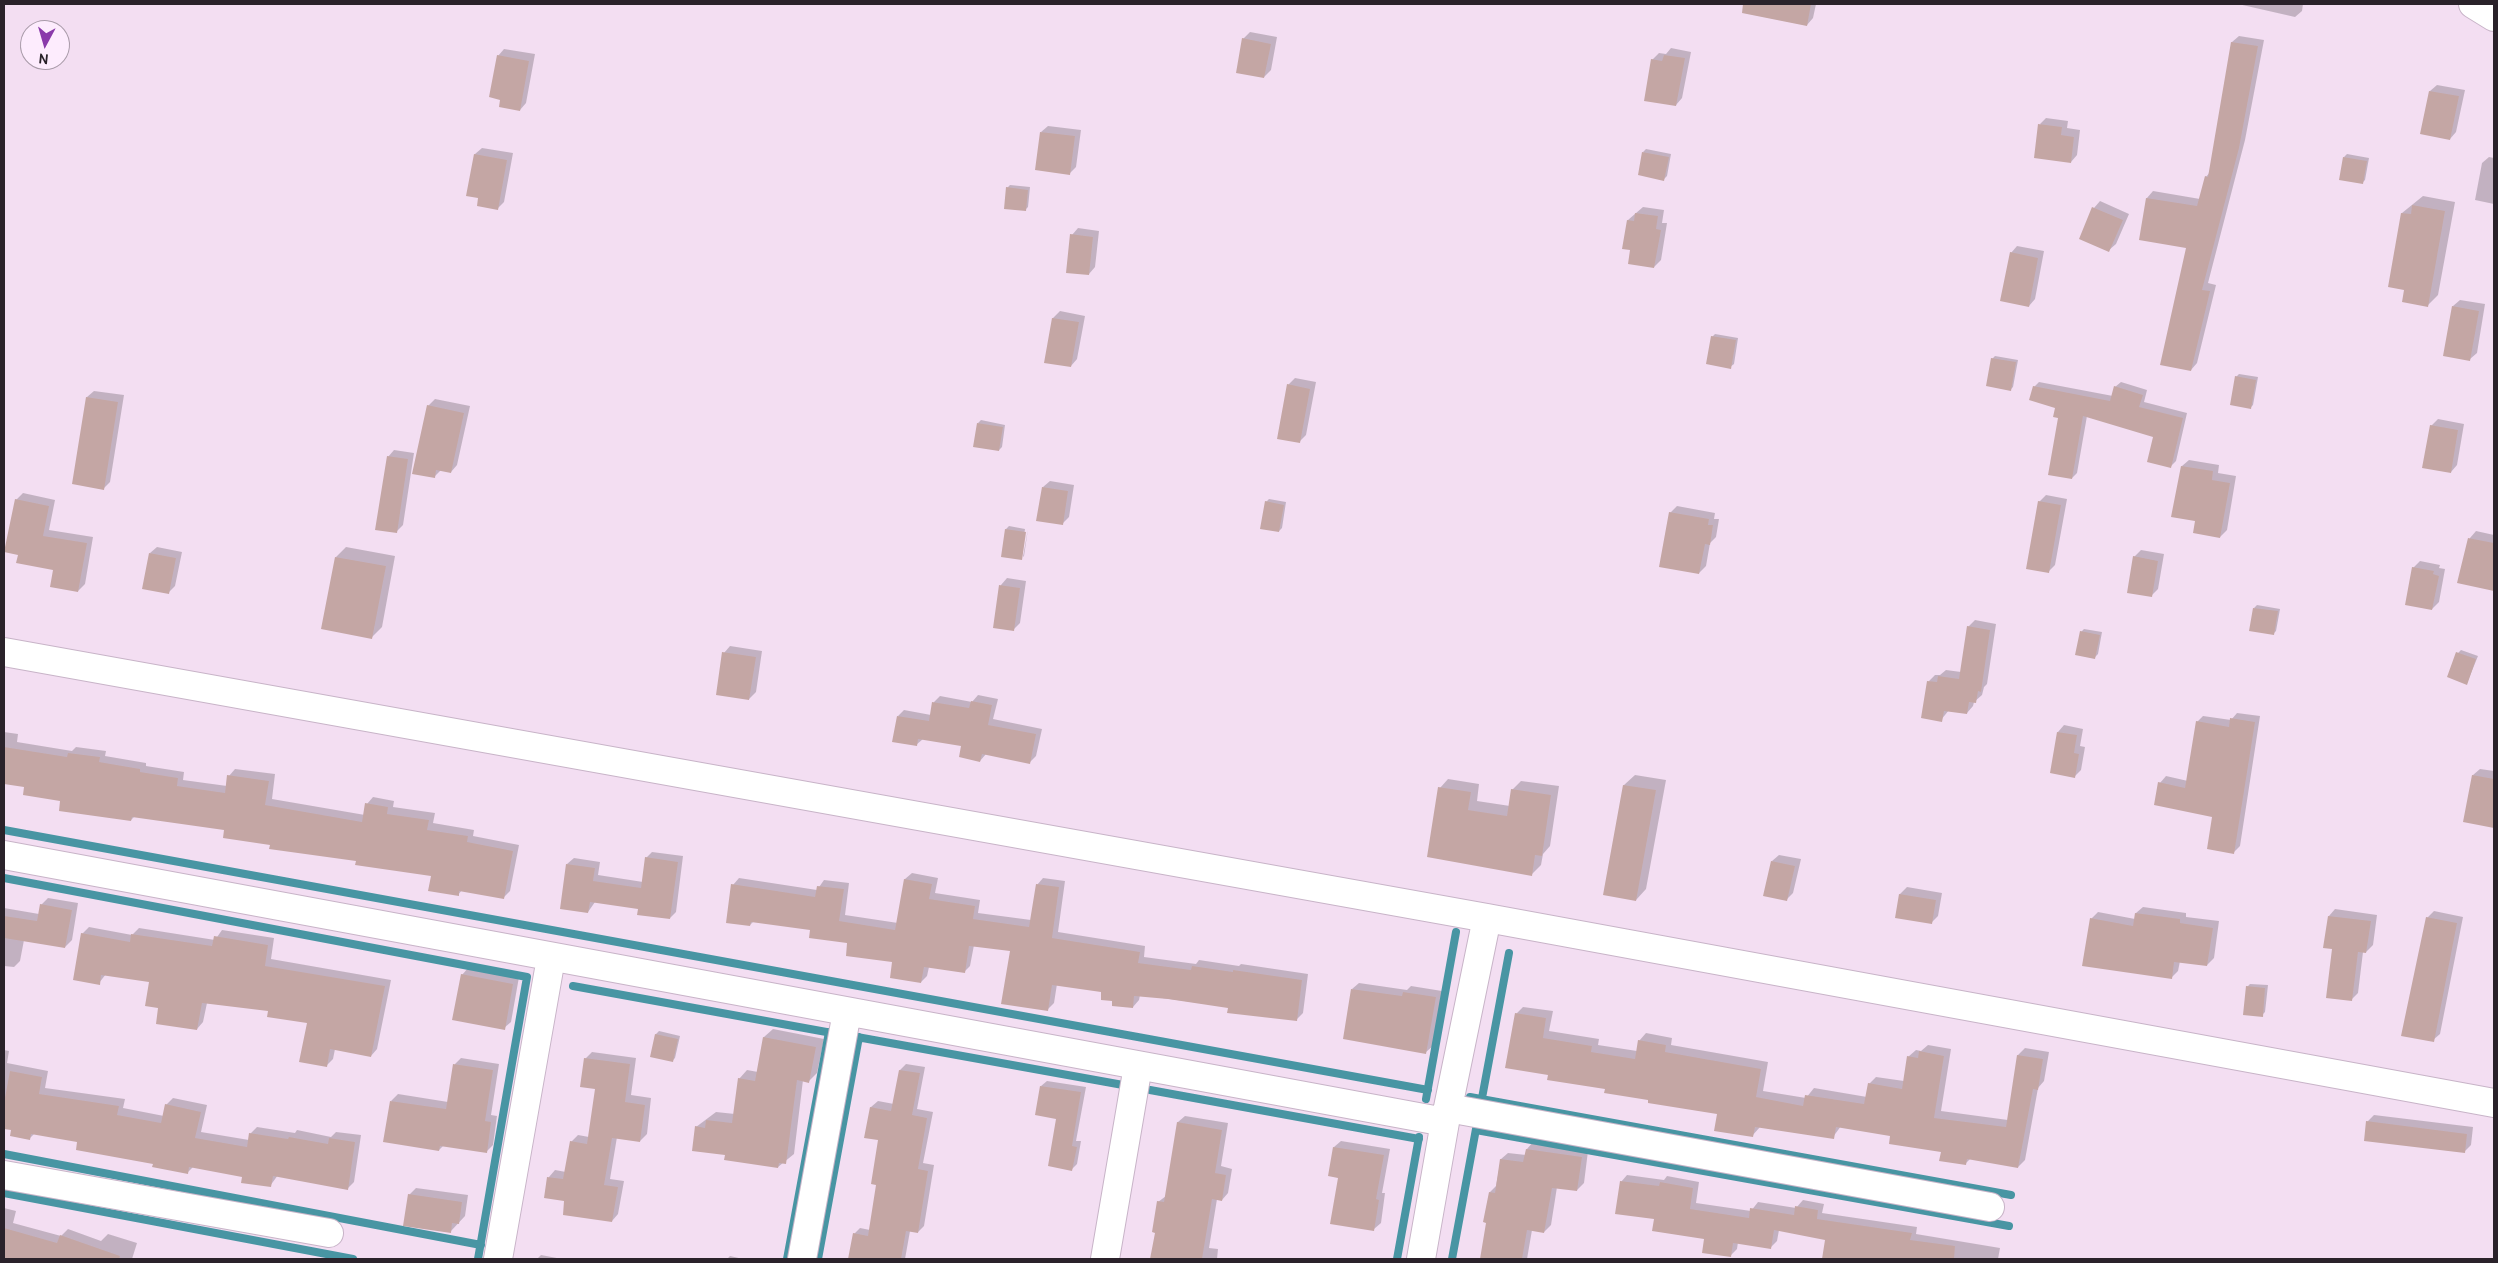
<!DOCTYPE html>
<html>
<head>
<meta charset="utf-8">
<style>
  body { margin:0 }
  #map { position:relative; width:2498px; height:1263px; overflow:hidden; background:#f3def2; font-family:Cabin,sans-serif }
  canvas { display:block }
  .frame { position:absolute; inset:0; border:5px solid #2a222a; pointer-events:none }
  .north { position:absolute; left:20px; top:20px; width:50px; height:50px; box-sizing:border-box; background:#fdecfd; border:1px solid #a99ba9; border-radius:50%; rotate:186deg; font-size:14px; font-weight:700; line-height:20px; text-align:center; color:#2a222a }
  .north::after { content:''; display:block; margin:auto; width:18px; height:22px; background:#8a3aaa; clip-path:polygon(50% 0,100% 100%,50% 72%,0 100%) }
</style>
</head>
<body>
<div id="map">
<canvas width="2498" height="1263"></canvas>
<div class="frame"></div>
<div class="north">N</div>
</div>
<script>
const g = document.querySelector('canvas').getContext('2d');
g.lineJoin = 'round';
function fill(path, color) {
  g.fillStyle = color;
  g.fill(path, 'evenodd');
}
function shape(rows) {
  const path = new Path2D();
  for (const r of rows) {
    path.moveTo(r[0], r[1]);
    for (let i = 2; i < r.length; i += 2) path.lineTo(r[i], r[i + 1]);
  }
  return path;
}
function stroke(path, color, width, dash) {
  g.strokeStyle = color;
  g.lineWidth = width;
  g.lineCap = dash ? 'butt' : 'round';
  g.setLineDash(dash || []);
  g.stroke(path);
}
fill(shape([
  [1781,4,1816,4,1813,18,1807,25,1778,19],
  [2238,4,2303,4,2302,11,2295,17],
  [1250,32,1277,37,1271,70,1264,77,1243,39],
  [2239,36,2264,40,2245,140,2208,283,2216,285,2197,363,2191,370,2187,247,2140,239,2147,198,2153,191,2200,199,2206,177,2210,172,2232,42],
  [1671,48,1691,52,1682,98,1676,105,1652,60,1659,53,1666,54],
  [504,49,535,54,526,103,520,110,498,56],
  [2437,85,2465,90,2456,132,2450,139,2422,133,2430,91],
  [2046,118,2068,121,2067,128,2080,130,2077,155,2071,162,2040,124],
  [1048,126,1081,130,1076,167,1069,174,1041,132],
  [482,148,513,153,504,202,497,209,480,197,475,154],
  [1646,149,1671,154,1667,176,1664,179,1643,152],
  [2347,154,2369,158,2365,180,2362,183,2344,157],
  [2489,157,2494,158,2494,204,2475,200,2482,163],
  [1010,185,1030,187,1028,207,1025,210,1007,188],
  [2423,196,2455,202,2438,295,2428,305,2406,289,2402,213],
  [2100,201,2129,214,2116,244,2109,250,2094,208],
  [1643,207,1664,210,1662,223,1667,223,1661,260,1654,267,1631,249,1628,220],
  [1078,228,1099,231,1095,267,1089,274,1072,235],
  [2017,246,2044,251,2035,299,2029,306,2011,253],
  [2460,300,2485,304,2477,353,2470,359,2453,306],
  [1060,311,1085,316,1077,359,1071,366,1046,362,1053,318],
  [1715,334,1738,338,1734,364,1730,367,1712,337],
  [1995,356,2018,360,2013,387,2010,390,1992,359],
  [2239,374,2258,377,2253,405,2250,408,2236,377],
  [1295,378,1316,382,1306,435,1299,442,1288,385],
  [2039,382,2113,396,2115,387,2121,382,2147,390,2144,402,2187,413,2176,461,2170,467,2155,436,2087,416,2077,473,2072,478,2056,407,2034,387],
  [94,391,124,395,110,482,104,488,87,397],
  [435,399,470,406,457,465,451,472,441,470,434,477,428,406],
  [2438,419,2464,424,2457,465,2451,472,2431,426],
  [981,420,1005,425,1002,447,999,450,978,423],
  [394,450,414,453,403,525,396,532,388,457],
  [2189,460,2219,465,2218,473,2236,476,2227,530,2220,537,2197,520,2182,466],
  [1050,481,1074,485,1069,517,1062,524,1043,487],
  [23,493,55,500,49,530,93,537,85,584,78,591,55,569,19,554,16,500],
  [2046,495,2067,499,2055,565,2048,572,2039,502],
  [1269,499,1286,502,1282,528,1279,531,1266,502],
  [1677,506,1715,513,1714,519,1719,519,1716,537,1710,543,1706,566,1699,573,1670,513],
  [1009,526,1025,529,1021,559,1006,529],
  [1028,529,1024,556,1023,557],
  [2476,531,2494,535,2492,589,2459,582,2470,538],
  [157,547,182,552,175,586,168,593,150,553],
  [346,547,395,556,382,627,372,637,336,557],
  [2141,550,2164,554,2158,589,2151,596,2134,557],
  [2420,561,2440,565,2439,568,2445,569,2439,602,2432,609,2413,568],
  [1007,578,1026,581,1020,623,1013,630,995,627,1001,585],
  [2257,605,2280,609,2276,631,2273,634,2254,608],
  [1975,620,1996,624,1987,684,1984,687,1982,695,1974,702,1973,706,1967,713,1949,710,1941,720,1929,681,1935,675,1940,675,1946,670,1961,672,1968,627],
  [2084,629,2102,632,2098,654,2095,657,2081,632],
  [730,646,762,651,756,692,749,699,724,653],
  [2461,650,2478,656,2467,683,2458,653],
  [978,695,998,699,993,719,1042,729,1036,756,1030,762,986,754,980,761,962,745,923,739,916,745,898,716,904,710,931,715,934,702,940,696,972,702],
  [2237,713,2260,716,2240,846,2234,852,2214,816,2160,783,2166,776,2188,781,2197,722,2203,716,2231,720],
  [2064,725,2083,729,2080,746,2085,747,2081,770,2075,776,2058,732],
  [4,732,18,734,17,742,72,751,76,747,106,751,105,756,146,763,146,766,184,772,183,780,227,786,229,776,235,769,275,774,272,799,365,815,367,804,373,797,394,801,393,807,435,813,433,823,474,830,473,836,519,845,510,891,503,898,462,890,458,895,432,875,271,844,225,829,135,816,131,820,62,800,25,786,4,783],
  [2480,769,2494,771,2493,826,2473,775],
  [1635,775,1666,780,1646,889,1636,900,1624,785],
  [1448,779,1479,784,1477,801,1510,806,1512,790,1521,781,1559,786,1550,846,1543,854,1541,865,1532,874,1440,788],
  [652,852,683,856,676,912,670,918,639,908,595,902,588,912,567,864,574,858,600,862,598,875,643,882,646,858],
  [1779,855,1801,859,1793,893,1786,900,1772,861],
  [912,873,938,878,935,893,980,900,978,913,1031,920,1037,885,1043,878,1065,881,1058,932,1145,946,1144,957,1196,964,1199,960,1239,966,1241,964,1308,974,1303,1013,1296,1020,1229,1007,1140,995,1139,1000,1133,1007,1114,1000,1103,991,1057,984,1054,1003,1047,1010,1011,950,974,945,970,966,964,972,929,967,927,976,921,982,894,961,812,929,754,921,750,925,733,885,739,878,817,890,824,880,849,883,845,915,898,923,905,879],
  [1907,887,1942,893,1938,916,1931,923,1896,917,1900,894],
  [48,898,78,903,72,940,65,947,24,940,20,961,14,967,4,966,4,908,39,914,41,905],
  [2143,907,2186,913,2186,917,2219,921,2214,958,2207,965,2180,961,2178,971,2171,978,2091,919,2098,912,2135,919,2136,913],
  [2335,909,2377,915,2373,945,2366,952,2363,952,2358,993,2351,1000,2333,948,2329,916],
  [2434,911,2463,917,2440,1034,2433,1040,2427,918],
  [89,927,132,935,139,928,215,940,222,930,274,938,271,959,391,980,377,1049,371,1056,335,1049,333,1059,326,1066,309,1022,269,1010,207,1003,203,1022,197,1029,159,1007,150,981,106,974,99,983,82,934],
  [468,968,519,977,511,1022,504,1028,462,975],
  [1359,983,1407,990,1411,986,1442,991,1433,1046,1426,1052,1352,989],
  [2250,984,2268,985,2265,1012,2262,1015,2247,987],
  [1523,1007,1553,1011,1549,1031,1599,1039,1598,1045,1637,1051,1639,1041,1646,1033,1672,1038,1671,1045,1768,1062,1763,1091,1806,1098,1814,1088,1867,1097,1869,1084,1876,1077,1904,1081,1908,1057,1916,1050,1921,1051,1928,1045,1951,1049,1941,1111,2008,1120,2018,1055,2025,1048,2049,1052,2044,1081,2038,1088,2025,1160,2018,1167,1971,1158,1965,1164,1942,1151,1892,1135,1841,1126,1833,1137,1760,1127,1752,1136,1718,1113,1650,1099,1549,1074,1516,1014],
  [773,1029,824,1039,817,1073,809,1081,803,1080,794,1154,778,1167,726,1154,696,1127,716,1112,735,1114,739,1079,747,1070,758,1072,764,1037],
  [659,1031,680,1036,675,1058,672,1061,651,1056,656,1034],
  [4,1050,9,1051,7,1063,48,1071,45,1088,125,1099,123,1108,164,1116,166,1105,173,1098,207,1105,201,1132,249,1140,250,1134,257,1127,295,1133,297,1130,331,1137,336,1132,361,1135,354,1182,347,1189,278,1175,270,1186,244,1176,193,1167,187,1173,79,1141,35,1133,30,1138,13,1129,4,1127],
  [592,1052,636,1058,631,1095,651,1098,647,1134,640,1141,617,1137,610,1179,624,1181,618,1214,612,1221,566,1199,545,1196,549,1177,555,1170,566,1172,571,1142,578,1135,589,1137,596,1088,585,1059],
  [461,1058,499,1064,491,1115,497,1116,493,1145,486,1152,444,1145,439,1150,391,1101,398,1094,448,1102,455,1064],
  [906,1064,925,1067,917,1109,933,1112,923,1163,934,1165,924,1226,918,1232,910,1231,905,1259,851,1259,854,1234,860,1228,870,1230,877,1184,879,1139,866,1137,871,1107,878,1101,894,1104,900,1070],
  [1047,1081,1086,1087,1076,1141,1081,1141,1077,1164,1071,1170,1057,1118,1041,1086],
  [2374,1115,2473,1127,2471,1145,2465,1151,2367,1122],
  [1185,1116,1228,1123,1221,1166,1232,1169,1228,1193,1222,1200,1217,1199,1209,1248,1218,1249,1217,1259,1152,1259,1157,1232,1158,1202,1166,1196,1178,1122],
  [1341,1141,1390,1149,1382,1193,1385,1193,1381,1223,1374,1229,1339,1177,1334,1147],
  [1533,1142,1588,1151,1584,1183,1577,1190,1557,1187,1551,1225,1544,1232,1532,1230,1527,1259,1481,1259,1488,1222,1490,1192,1496,1186,1501,1159,1508,1153,1526,1155,1527,1149],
  [1627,1175,1664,1180,1667,1176,1699,1182,1696,1203,1751,1211,1758,1202,1796,1208,1803,1200,1824,1204,1822,1213,1917,1227,1916,1234,2000,1248,1998,1259,1823,1259,1826,1239,1779,1230,1777,1241,1771,1247,1738,1242,1737,1249,1730,1256,1706,1238,1655,1218,1621,1182],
  [416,1188,468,1195,465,1216,451,1231,409,1195],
  [4,1208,16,1211,13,1223,61,1236,68,1229,101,1241,108,1234,137,1243,132,1259,4,1259],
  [541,1255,562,1259,537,1259],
  [730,1256,743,1259,727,1259]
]), '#0003');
stroke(shape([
  [4,830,1428,1090],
  [4,878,527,977,478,1259],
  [573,986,832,1033],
  [857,1037,1123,1085],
  [1150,1090,1419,1139],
  [1470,1097,2011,1195],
  [1482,1098,1509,953],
  [1426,1099,1456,932],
  [1476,1130,2009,1226],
  [4,1154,481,1245],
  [4,1193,353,1259],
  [787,1259,829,1032],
  [818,1259,859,1037],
  [1397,1259,1419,1137],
  [1452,1259,1476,1129]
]), '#4895a3', 8);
fill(shape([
  [1743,4,1811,4,1807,26,1742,13],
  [1242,38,1271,44,1264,78,1236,73],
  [2231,42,2258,46,2239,148,2202,290,2210,291,2191,371,2160,365,2186,248,2139,240,2146,198,2197,206,2205,176,2208,177],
  [497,55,529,61,520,111,499,107,500,100,489,97],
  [1664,55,1685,58,1676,106,1644,101,1651,59,1662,61],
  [2429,91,2459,96,2450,140,2420,134],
  [2038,124,2062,127,2061,135,2074,137,2071,163,2034,158],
  [1040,132,1075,136,1070,175,1035,170],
  [1642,152,1669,157,1664,181,1638,175],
  [474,154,507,160,498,210,477,206,478,198,466,196],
  [2343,157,2367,161,2363,184,2339,180],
  [1006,187,1028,190,1026,211,1004,209],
  [2412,205,2445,211,2428,307,2402,302,2404,290,2388,287,2401,213,2411,214],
  [2092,207,2123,220,2109,252,2079,239],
  [1635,213,1658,216,1656,229,1661,230,1654,268,1628,264,1630,250,1622,249,1627,220,1634,221],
  [1070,234,1093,237,1089,275,1066,273],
  [2010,252,2038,258,2029,307,2000,301],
  [2452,306,2479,311,2470,361,2443,356],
  [1052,318,1079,322,1071,367,1044,363],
  [1711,336,1736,340,1731,369,1706,364],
  [1991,358,2016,362,2011,391,1986,386],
  [2235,376,2256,380,2251,409,2230,405],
  [1287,384,1310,389,1300,443,1277,439],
  [2033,386,2110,401,2114,386,2143,395,2139,407,2183,418,2171,468,2147,462,2153,437,2083,416,2072,479,2048,475,2058,418,2053,417,2055,408,2029,400],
  [86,397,118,402,104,490,72,484],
  [427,405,464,413,451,473,436,470,435,478,412,474],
  [977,423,1003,427,999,451,973,447],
  [2430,425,2458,430,2451,473,2422,468],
  [387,456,408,459,397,533,375,530],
  [2181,466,2213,471,2212,480,2230,483,2220,538,2193,533,2195,521,2171,517],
  [1042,487,1068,491,1063,525,1036,521],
  [15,499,49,506,43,536,87,543,78,592,50,587,53,570,16,563,18,555,4,552],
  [1265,501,1284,505,1279,532,1260,529],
  [2038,501,2061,505,2049,573,2026,569],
  [1669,512,1709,519,1708,525,1713,525,1710,545,1705,544,1699,574,1659,567],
  [1005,529,1026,532,1022,560,1001,557],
  [2468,538,2494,543,2494,591,2457,583],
  [149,553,176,558,169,594,142,589],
  [2133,556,2158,561,2152,597,2127,593],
  [335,557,386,566,372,639,321,629],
  [2412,567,2434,571,2433,574,2439,576,2432,610,2405,605],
  [999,585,1020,588,1014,631,993,628],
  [2253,608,2278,611,2274,635,2249,631],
  [1967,626,1990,630,1981,692,1978,691,1976,703,1969,702,1967,714,1944,711,1942,722,1921,718,1927,681,1937,682,1938,676,1959,679],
  [2080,631,2100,635,2095,659,2075,655],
  [722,652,756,657,749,700,716,695],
  [2456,652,2476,659,2467,685,2447,677],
  [971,701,992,705,988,725,1036,734,1030,764,982,754,980,762,959,757,961,746,918,739,917,746,892,742,897,716,929,721,932,702,969,708],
  [2230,718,2255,722,2234,854,2207,849,2212,817,2154,805,2158,782,2185,788,2196,721,2229,727],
  [2057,732,2077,735,2074,753,2079,754,2075,778,2050,773],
  [4,747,67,757,68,753,100,757,99,762,140,769,140,772,178,778,177,786,225,793,227,775,269,781,265,805,362,822,365,803,388,807,387,814,429,820,427,830,468,836,467,842,513,851,504,899,459,891,459,896,428,891,431,876,355,865,356,861,269,849,270,845,223,838,224,830,132,817,131,821,59,811,60,801,23,795,24,787,4,784],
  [2472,775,2494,779,2494,828,2463,822],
  [1623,785,1656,790,1636,901,1603,895],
  [1438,787,1471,792,1468,810,1507,816,1511,789,1551,795,1542,856,1535,855,1532,876,1427,857],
  [645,857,678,862,670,919,637,915,638,909,590,902,588,913,560,909,566,864,595,868,593,881,641,888],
  [1771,861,1795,866,1787,901,1763,896],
  [904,879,932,884,929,899,975,906,973,919,1029,927,1036,884,1059,887,1052,938,1140,952,1138,963,1191,970,1192,966,1233,972,1233,970,1302,980,1297,1021,1227,1013,1228,1008,1168,999,1134,996,1133,1008,1112,1006,1112,1001,1101,1000,1101,992,1052,985,1048,1011,1001,1004,1010,951,969,946,965,973,924,967,921,983,890,978,892,962,846,956,847,943,809,938,810,930,751,922,750,926,726,923,731,884,815,897,817,886,844,889,839,921,895,930],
  [1899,894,1936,900,1932,924,1895,918],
  [40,904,72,910,65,948,4,938,4,916,37,921],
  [2135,913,2180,919,2180,923,2213,928,2207,966,2174,962,2172,979,2082,966,2090,918,2133,926],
  [2328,916,2371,921,2366,953,2358,952,2352,1001,2326,998,2332,949,2323,948],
  [2426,917,2457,923,2434,1042,2401,1036],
  [81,933,130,942,131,934,212,946,214,936,268,945,265,966,385,986,371,1057,330,1049,327,1067,299,1062,307,1023,267,1017,268,1011,202,1003,197,1030,156,1024,158,1008,145,1006,149,982,101,975,100,985,73,980],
  [461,974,513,984,505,1030,452,1020],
  [2246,986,2265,988,2263,1017,2243,1015],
  [1351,989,1402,996,1403,992,1436,997,1426,1054,1343,1039],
  [1515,1013,1546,1018,1543,1038,1592,1046,1591,1052,1635,1059,1638,1040,1666,1045,1665,1052,1761,1069,1756,1097,1803,1106,1805,1095,1864,1104,1868,1083,1902,1089,1907,1056,1918,1058,1919,1051,1944,1056,1934,1118,2006,1127,2017,1055,2043,1059,2038,1090,2033,1089,2018,1168,1967,1159,1966,1165,1939,1161,1941,1152,1889,1144,1890,1136,1836,1127,1834,1139,1755,1127,1753,1137,1714,1131,1717,1114,1648,1103,1648,1100,1604,1093,1605,1089,1547,1080,1548,1075,1505,1068],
  [655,1034,678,1039,673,1062,650,1057],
  [763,1037,816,1047,809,1083,797,1080,786,1164,779,1163,778,1168,724,1160,725,1155,692,1151,695,1126,705,1128,706,1120,732,1123,738,1078,755,1081],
  [584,1058,630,1064,625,1102,645,1105,640,1142,612,1138,604,1185,618,1187,612,1222,563,1215,564,1201,544,1198,547,1177,563,1179,570,1141,587,1144,595,1089,580,1087],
  [453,1064,493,1070,485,1121,491,1122,487,1153,440,1146,439,1151,383,1142,390,1101,446,1109],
  [899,1070,920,1073,912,1115,927,1118,918,1169,928,1171,918,1233,906,1231,901,1259,848,1259,853,1233,868,1236,876,1185,871,1184,878,1140,864,1138,870,1107,891,1111],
  [10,1071,42,1077,39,1094,119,1106,117,1115,161,1123,165,1104,201,1112,195,1138,247,1147,249,1133,288,1139,289,1137,328,1144,329,1138,355,1142,348,1190,273,1176,271,1187,241,1183,242,1177,189,1167,188,1174,152,1167,153,1164,76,1150,77,1142,31,1134,30,1140,10,1136,11,1130,4,1129,4,1103],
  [1040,1086,1081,1092,1072,1146,1077,1147,1072,1171,1048,1166,1056,1119,1035,1115],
  [2366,1121,2467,1134,2465,1153,2364,1141],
  [1177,1122,1222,1130,1215,1173,1226,1175,1222,1201,1212,1199,1202,1259,1150,1259,1155,1233,1152,1232,1157,1201,1164,1202],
  [1333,1147,1384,1155,1376,1199,1379,1200,1374,1231,1330,1224,1338,1178,1328,1176],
  [1526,1149,1582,1157,1577,1191,1552,1188,1544,1233,1527,1230,1522,1259,1480,1259,1486,1223,1483,1222,1489,1192,1495,1193,1500,1159,1523,1162],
  [1620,1181,1659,1186,1660,1182,1693,1188,1690,1209,1749,1218,1750,1208,1794,1215,1795,1206,1818,1210,1817,1219,1912,1233,1910,1240,1955,1246,1954,1259,1822,1259,1825,1240,1774,1230,1771,1249,1733,1243,1731,1257,1702,1253,1704,1239,1652,1231,1654,1219,1615,1214],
  [408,1194,462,1202,459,1224,452,1223,451,1233,403,1226],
  [4,1228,57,1243,60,1235,120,1256,119,1259,4,1259]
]), '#c4a6a4');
const minor = shape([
  [2473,4,2494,17],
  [4,652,1487,918,2494,1103],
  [4,855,1445,1122],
  [1448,1108,1990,1207],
  [4,1175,329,1233],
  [498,1259,551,958],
  [802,1259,847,1012],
  [1105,1259,1138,1066],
  [1421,1259,1445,1122,1487,918]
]);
stroke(minor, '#c8b4c8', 30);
stroke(minor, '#fff', 28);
</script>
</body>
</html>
